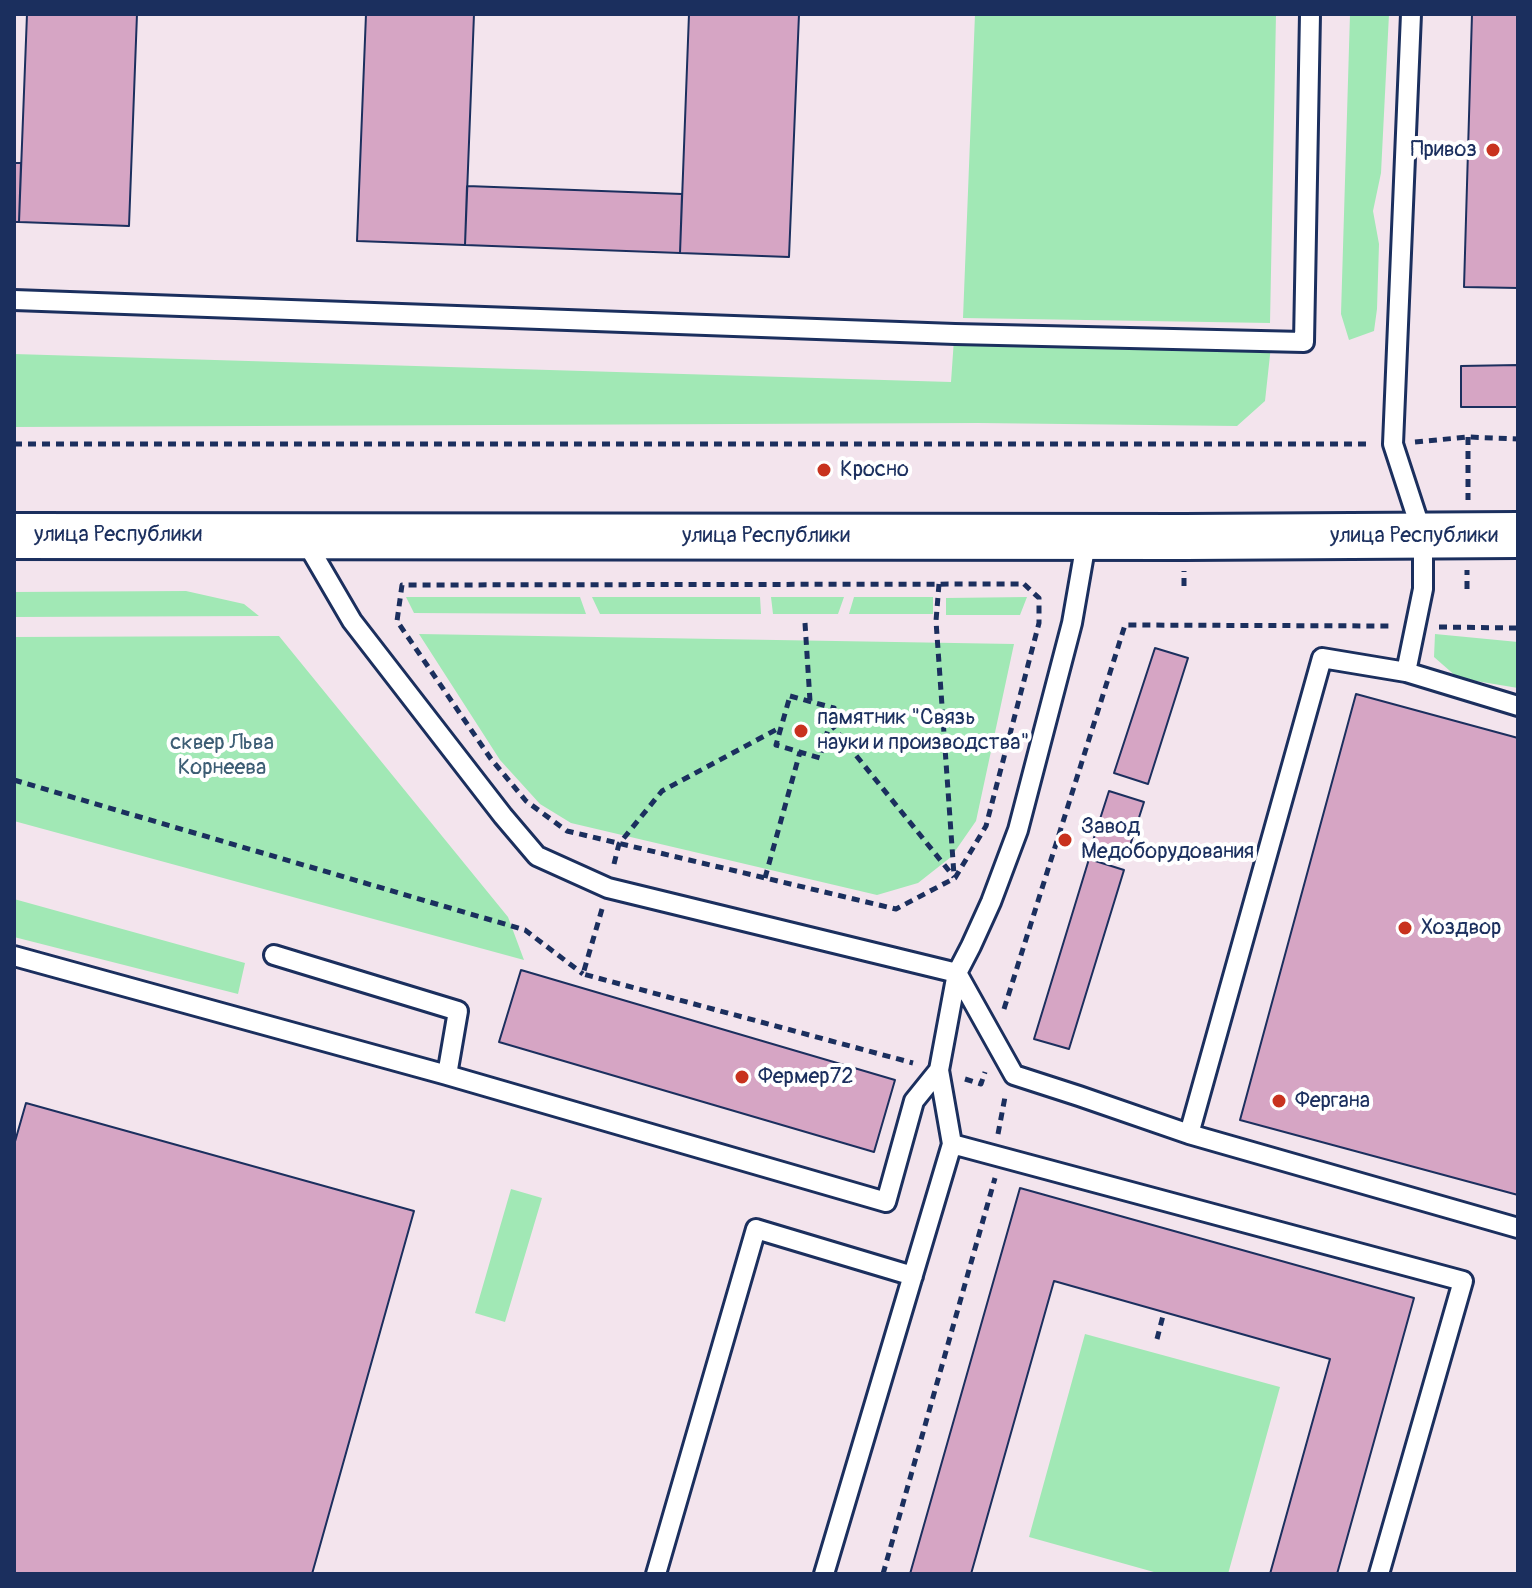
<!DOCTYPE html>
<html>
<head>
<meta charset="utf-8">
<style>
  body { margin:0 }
  #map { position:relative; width:1532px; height:1588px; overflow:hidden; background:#f3e4ed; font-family:Pangolin,sans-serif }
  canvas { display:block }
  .frame { position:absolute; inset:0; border:16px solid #1b2f5e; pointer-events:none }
</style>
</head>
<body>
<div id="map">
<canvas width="1532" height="1588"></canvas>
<div class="frame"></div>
</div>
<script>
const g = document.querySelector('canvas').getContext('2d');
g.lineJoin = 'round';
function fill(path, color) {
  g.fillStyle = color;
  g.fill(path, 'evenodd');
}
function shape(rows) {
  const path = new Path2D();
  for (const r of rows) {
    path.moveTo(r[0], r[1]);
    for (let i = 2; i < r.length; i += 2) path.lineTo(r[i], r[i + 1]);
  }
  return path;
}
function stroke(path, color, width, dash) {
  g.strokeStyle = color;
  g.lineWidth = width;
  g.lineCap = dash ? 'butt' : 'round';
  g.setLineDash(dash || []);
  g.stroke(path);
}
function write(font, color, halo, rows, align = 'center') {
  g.font = font + ' Pangolin,sans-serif';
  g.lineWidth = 8;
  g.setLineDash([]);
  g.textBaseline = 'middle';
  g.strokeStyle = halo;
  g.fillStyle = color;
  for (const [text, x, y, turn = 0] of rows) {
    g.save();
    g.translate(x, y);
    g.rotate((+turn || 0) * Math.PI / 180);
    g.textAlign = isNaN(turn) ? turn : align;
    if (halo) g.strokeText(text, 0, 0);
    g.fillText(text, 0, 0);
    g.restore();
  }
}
fill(shape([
  [975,14,1276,14,1270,323,963,318],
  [1350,14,1389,14,1381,173,1373,211,1379,244,1377,309,1374,331,1349,340,1341,314],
  [954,339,1271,346,1265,401,1237,426,978,423,14,427,14,354,951,382],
  [186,591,244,604,259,616,14,617,14,592],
  [406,597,580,597,586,614,414,613],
  [592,597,760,597,761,614,600,614],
  [771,597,844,597,838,614,773,614],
  [854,597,933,597,933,614,849,614],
  [1027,597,1020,615,946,615,946,598],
  [419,634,1014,644,976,821,951,857,918,883,877,895,571,823,540,804,500,760],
  [1435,634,1518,642,1518,688,1458,678,1434,657],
  [279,636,508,917,524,960,14,821,14,637],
  [14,899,245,963,238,994,14,937],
  [511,1189,542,1198,505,1322,475,1313],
  [1085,1334,1280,1387,1228,1574,1161,1574,1029,1537]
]), '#a1e8b5');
const building = shape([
  [27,14,137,14,129,226,19,222,27,14],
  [366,14,474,14,465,245,357,241,366,14],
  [689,14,799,14,789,257,680,253,689,14],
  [1472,14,1518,14,1518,288,1464,287,1472,14],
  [14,163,21,163,19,222,14,222,14,163],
  [467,186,682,194,680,253,465,245,467,186],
  [1518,365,1518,407,1461,407,1461,366,1518,365],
  [1155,648,1188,658,1148,784,1114,773,1155,648],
  [1356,694,1518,738,1518,1195,1240,1120,1356,694],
  [1109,791,1144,802,1126,858,1091,847,1109,791],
  [1089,859,1124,870,1069,1049,1034,1039,1089,859],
  [521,970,895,1080,874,1152,499,1042,521,970],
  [26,1103,414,1211,312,1574,14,1574,14,1145,26,1103],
  [1020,1188,1414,1298,1337,1574,1270,1574,1330,1359,1054,1281,971,1574,910,1574,1020,1188]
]);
fill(building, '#d6a5c4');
stroke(building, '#1b2f5e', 2);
const lane = shape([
  [14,300,955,334,1304,342,1310,14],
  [303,537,352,621,503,816,537,856,608,888,957,973,971,946,991,902,1018,830,1072,623,1087,537],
  [1406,672,1423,589,1423,536,1393,444,1411,14],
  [274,955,458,1011,447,1075,886,1202,914,1101,939,1070,957,973],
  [14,956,447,1075],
  [957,973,1014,1075,1079,1096,1189,1134,1518,1228],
  [1189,1134,1322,658,1406,672,1518,706],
  [952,1144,1463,1281,1379,1574],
  [656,1574,756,1229,913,1276],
  [824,1574,952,1144,939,1070]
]);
const primary = shape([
  [14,536,1185,537,1518,535]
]);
stroke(lane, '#1b2f5e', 24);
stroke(primary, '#1b2f5e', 50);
stroke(shape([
  [1468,437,1468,500],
  [1415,442,1468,437,1518,439],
  [14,444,1369,444],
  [939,584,936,621,954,875],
  [1024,584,1039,598,1039,623,986,826,955,878,896,909,567,831,526,801,491,759,397,621,402,585,1024,584],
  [1184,586,1184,571],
  [1467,589,1467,570],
  [805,623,810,701],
  [1439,627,1518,628],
  [790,696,834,708,820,758,776,745,790,696],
  [830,723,954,877],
  [14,780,525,930,583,974],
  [614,864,619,844,662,791,781,727],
  [765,878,800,752],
  [602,909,583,974,913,1063],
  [1004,1009,1125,625,1393,626],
  [965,1079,981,1084,985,1072],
  [998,1134,1005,1097],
  [1157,1339,1164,1312],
  [883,1574,995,1178]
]), '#1b2f5e', 5, [8, 6]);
stroke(lane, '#fff', 18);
stroke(primary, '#fff', 44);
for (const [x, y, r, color] of [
  [1493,150,8,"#c8321e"],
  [824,470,8,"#c8321e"],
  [801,731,8,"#c8321e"],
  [1065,840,8,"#c8321e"],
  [1405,928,8,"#c8321e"],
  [742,1077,8,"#c8321e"],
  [1279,1101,8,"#c8321e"]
]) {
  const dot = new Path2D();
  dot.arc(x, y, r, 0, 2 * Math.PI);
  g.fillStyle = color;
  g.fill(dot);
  stroke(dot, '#fff', 3);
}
write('22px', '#1b2f5e', '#fff', [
  ["Привоз",1477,150,"right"],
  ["Кросно",840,470],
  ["памятник \"Связь",817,718],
  ["науки и производства\"",817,743],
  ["Завод",1081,827],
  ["Медоборудования",1081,852],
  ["Хоздвор",1421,928],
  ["Фермер72",758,1077],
  ["Фергана",1295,1101]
], 'left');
write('22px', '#1b2f5e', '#fff', [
  ["улица Республики",118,535],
  ["улица Республики",766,536],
  ["улица Республики",1414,536]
]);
write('22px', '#3c5d74', '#fff', [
  ["сквер Льва",222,743],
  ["Корнеева",222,768]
]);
</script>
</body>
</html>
